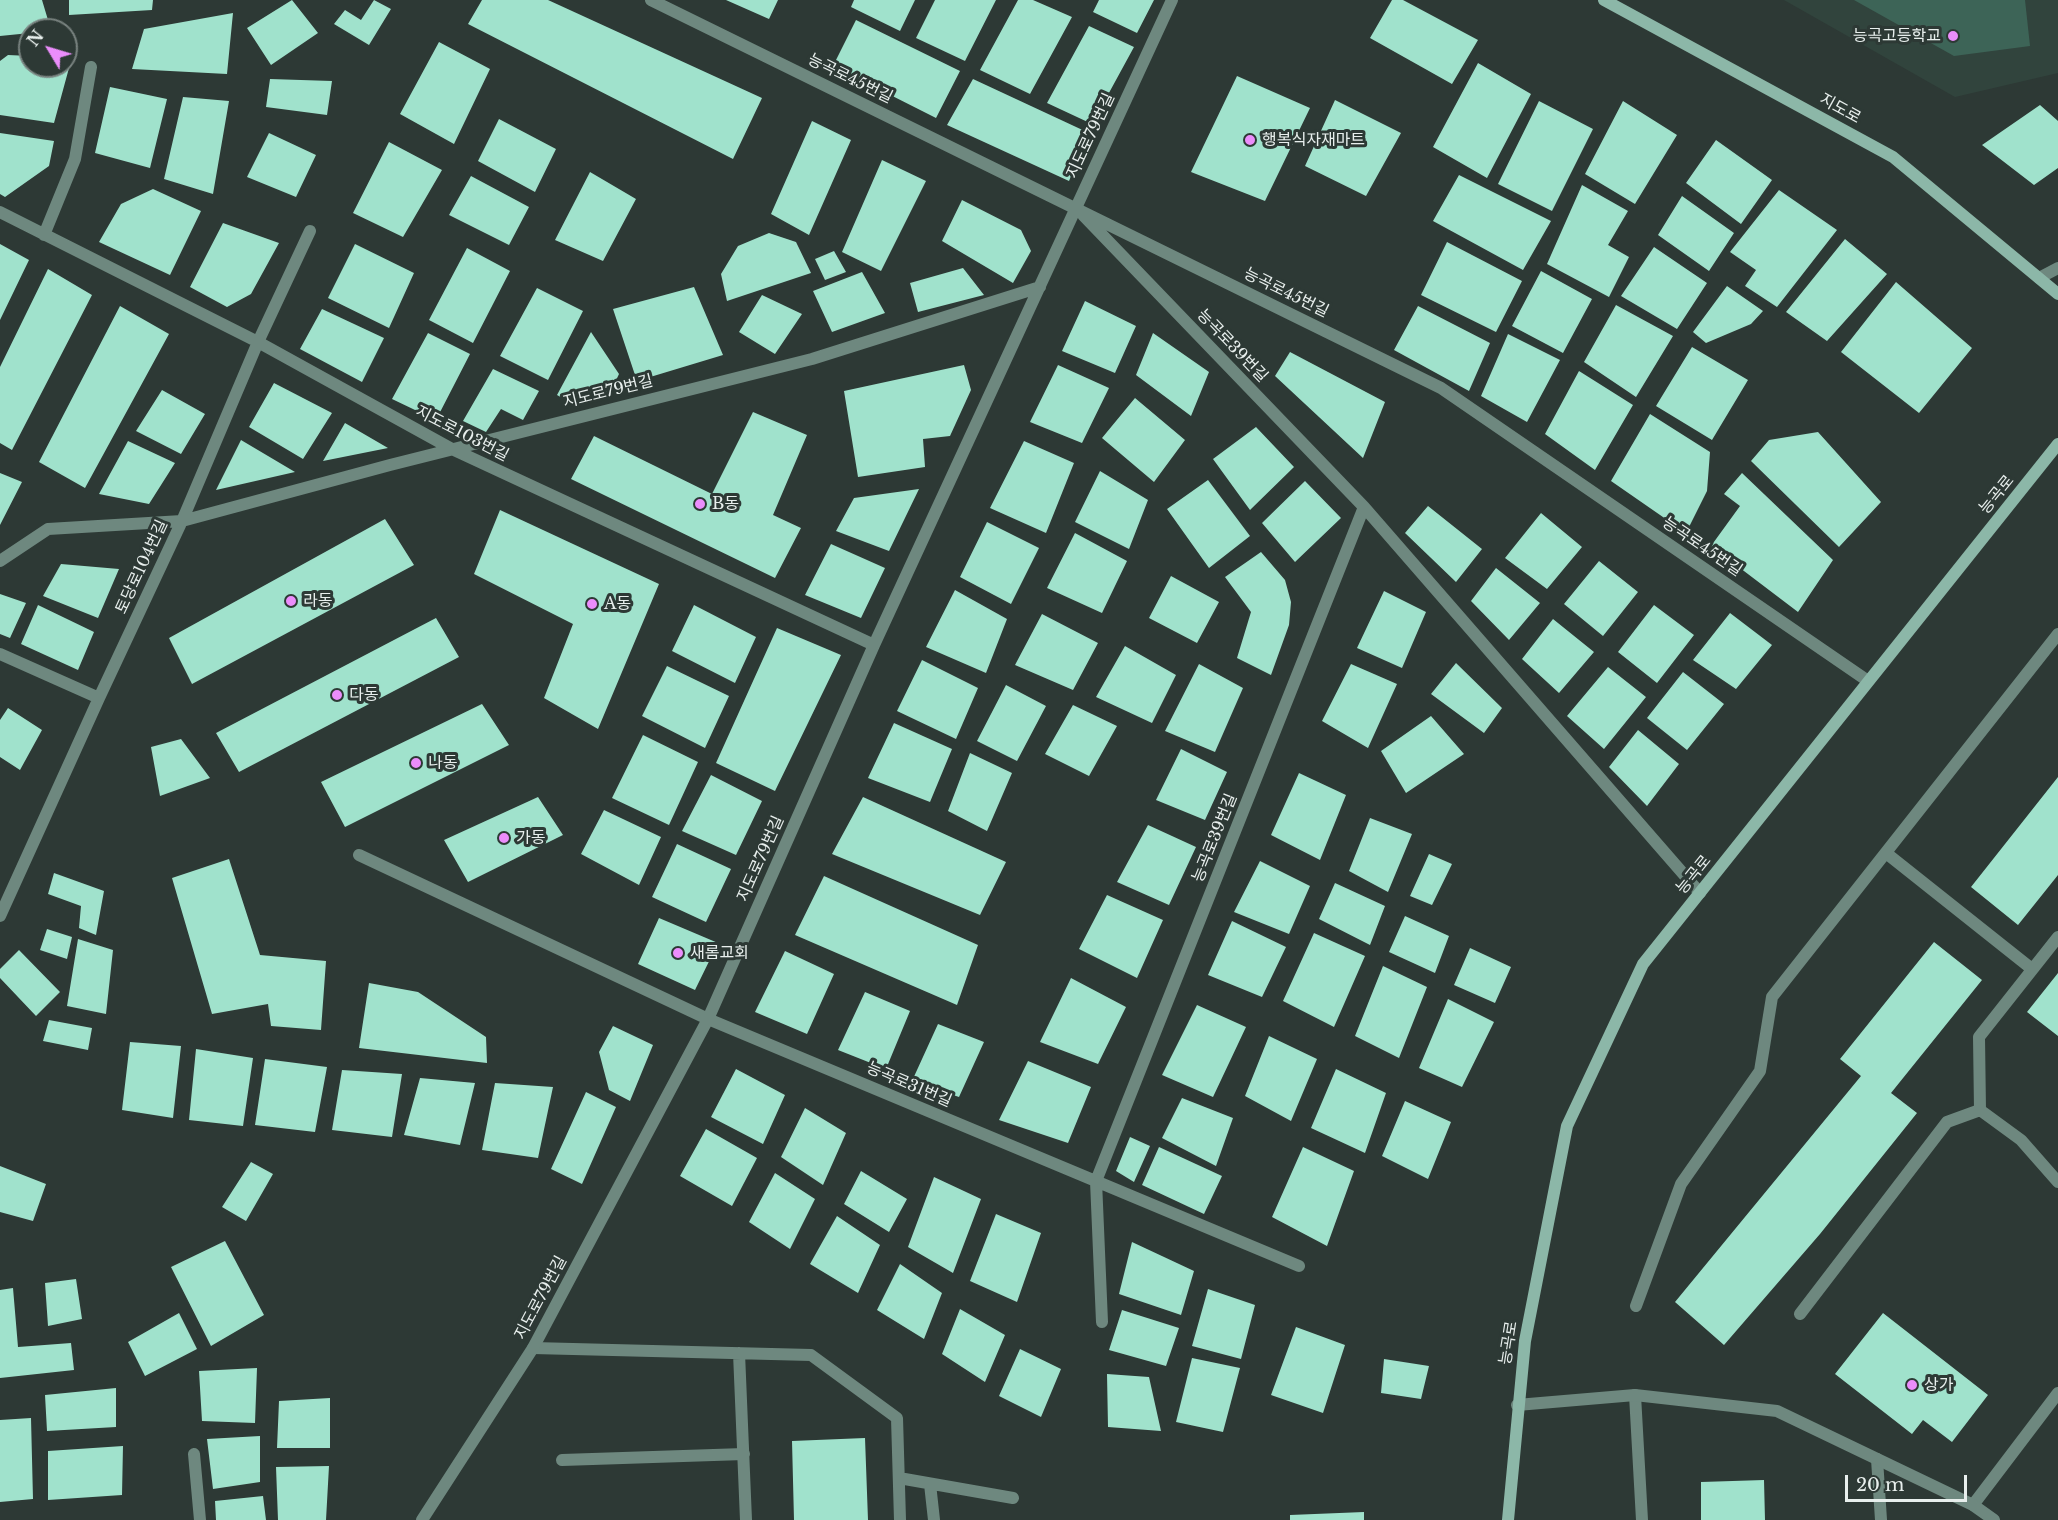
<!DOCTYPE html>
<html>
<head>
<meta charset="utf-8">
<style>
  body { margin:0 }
  #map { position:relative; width:2058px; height:1520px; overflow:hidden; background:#2d3935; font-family:"Libre Baskerville",serif }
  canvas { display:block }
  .north { position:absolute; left:18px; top:18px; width:60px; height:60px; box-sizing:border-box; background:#2d3935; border:2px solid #78827f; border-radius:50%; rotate:308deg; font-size:16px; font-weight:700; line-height:24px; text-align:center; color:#e8efed }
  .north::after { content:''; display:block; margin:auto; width:21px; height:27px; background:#eb8dfb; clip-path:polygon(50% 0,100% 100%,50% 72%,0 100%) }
  .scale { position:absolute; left:1845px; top:1475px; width:122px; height:27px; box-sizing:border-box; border:3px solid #e8efed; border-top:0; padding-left:8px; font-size:18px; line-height:21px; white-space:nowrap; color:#e8efed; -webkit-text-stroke:4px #2d3935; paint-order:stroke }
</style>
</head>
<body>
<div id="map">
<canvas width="2058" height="1520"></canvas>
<div class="north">N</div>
<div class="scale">20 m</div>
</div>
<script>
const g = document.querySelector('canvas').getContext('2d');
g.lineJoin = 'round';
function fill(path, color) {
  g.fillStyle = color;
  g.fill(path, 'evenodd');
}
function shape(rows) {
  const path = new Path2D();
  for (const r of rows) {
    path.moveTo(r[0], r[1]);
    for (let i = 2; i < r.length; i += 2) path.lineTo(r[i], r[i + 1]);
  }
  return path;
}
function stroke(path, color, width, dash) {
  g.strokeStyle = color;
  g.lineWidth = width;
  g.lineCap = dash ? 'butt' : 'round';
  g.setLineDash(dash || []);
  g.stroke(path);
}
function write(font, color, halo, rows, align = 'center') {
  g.font = font + ' "Libre Baskerville","Noto Sans KR",serif';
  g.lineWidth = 6;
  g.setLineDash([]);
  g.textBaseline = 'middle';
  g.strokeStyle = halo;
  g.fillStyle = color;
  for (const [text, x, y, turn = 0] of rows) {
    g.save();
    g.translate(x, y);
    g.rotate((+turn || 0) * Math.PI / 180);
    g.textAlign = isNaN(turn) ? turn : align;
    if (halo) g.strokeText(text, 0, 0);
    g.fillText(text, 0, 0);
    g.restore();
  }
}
fill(shape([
  [1784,0,2058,0,2058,73,1955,97]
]), '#31443d');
fill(shape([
  [1854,0,2025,0,2030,46,1954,56]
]), '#3d6457');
fill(shape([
  [0,0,42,0,51,30,30,30,30,33,0,36],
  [69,0,153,0,152,10,69,15],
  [292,0,318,33,271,65,247,28],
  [374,0,391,9,369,45,334,24,345,10,361,20],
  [482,0,548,0,762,98,733,159,468,24],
  [726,0,778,0,769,19],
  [854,0,915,0,900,31,851,7],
  [935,0,996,0,965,61,916,38],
  [1018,0,1033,0,1072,17,1030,94,980,70],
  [1099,0,1154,0,1137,33,1093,12],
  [1392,0,1403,0,1478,40,1452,84,1370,38],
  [233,13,227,74,132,69,144,29],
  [856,20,960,71,936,118,833,66],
  [1089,26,1134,47,1092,124,1047,103],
  [439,42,490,69,454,144,400,114],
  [8,55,30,56,30,66,66,66,66,57,72,57,54,123,0,115,0,61],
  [1478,63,1531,94,1487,178,1433,147],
  [1237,76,1310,108,1265,201,1191,172],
  [270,79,332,81,327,115,266,107],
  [973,79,1089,133,1069,181,947,125],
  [110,87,167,99,150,168,95,153],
  [183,97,229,101,213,194,164,179],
  [1335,100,1401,133,1366,196,1305,166],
  [1539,101,1593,129,1552,211,1498,184],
  [1623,101,1677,135,1635,204,1585,174],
  [2040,105,2058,121,2058,168,2034,185,1982,145],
  [499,119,556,149,535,192,478,161],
  [812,121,851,140,809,235,771,214],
  [0,133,54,141,49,166,5,197,0,194],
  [269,133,316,155,296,197,247,177],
  [1716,140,1772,180,1741,224,1686,183],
  [389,142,442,170,403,237,353,213],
  [882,160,926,181,881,271,842,252],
  [590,172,636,199,603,261,555,240],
  [1459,175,1551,221,1523,270,1433,221],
  [471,176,529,207,509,245,449,215],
  [1582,185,1628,211,1608,245,1629,257,1609,297,1547,264],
  [153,189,201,211,170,275,99,242,121,204],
  [1779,190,1837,230,1777,307,1745,286,1756,270,1730,252],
  [1682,196,1734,233,1709,271,1658,235],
  [962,200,1021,230,1031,251,1013,283,942,241],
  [223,223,279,243,251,294,227,307,190,287],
  [769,233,796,242,811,273,727,301,721,274,738,246],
  [1845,239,1887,274,1827,341,1786,312],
  [1447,242,1522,281,1496,332,1421,295],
  [0,244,29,260,0,320],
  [355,244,414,273,389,328,328,298],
  [1654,247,1707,283,1677,329,1621,296],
  [467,248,510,271,473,343,429,320],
  [834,251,846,272,825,280,815,259],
  [963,268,984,295,918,312,910,283],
  [48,269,92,295,12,450,0,443,0,367],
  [1541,271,1592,299,1563,353,1512,326],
  [862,272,885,313,832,332,813,291],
  [1896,282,1972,348,1919,413,1841,352],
  [1727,286,1763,311,1751,324,1706,343,1693,332],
  [694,287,723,355,637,381,613,309],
  [537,288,583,311,548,380,500,356],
  [762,295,802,314,775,354,739,332],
  [1085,301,1136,326,1115,373,1062,351],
  [1616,305,1673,336,1636,397,1584,362],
  [120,306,169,334,85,488,39,462],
  [1418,306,1490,343,1469,391,1394,350],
  [322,309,384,338,362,382,300,349],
  [591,332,619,374,610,393,573,404,557,395],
  [428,333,470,354,436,420,392,399],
  [1153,333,1209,372,1191,416,1136,375],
  [1508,334,1560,360,1527,422,1481,396],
  [1692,347,1748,380,1712,440,1656,406],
  [1290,352,1385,402,1363,458,1275,376],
  [964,365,971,390,950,436,923,439,925,467,858,477,844,391],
  [1058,365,1109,388,1082,443,1030,422],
  [493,369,539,391,523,420,501,409,486,432,463,421],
  [1579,371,1633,405,1595,470,1545,434],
  [274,383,332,413,303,459,249,427],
  [162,390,205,414,181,454,136,431],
  [1135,398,1185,440,1154,482,1102,438],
  [753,412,807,435,773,515,801,528,775,578,571,479,594,436,712,494],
  [1650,414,1710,452,1707,491,1686,533,1611,481],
  [345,423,388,448,323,461],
  [1256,427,1294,467,1250,510,1213,459],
  [1818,432,1881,502,1839,547,1751,461,1769,440],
  [241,440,295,472,216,490],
  [128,441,175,463,149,504,99,494],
  [1024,441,1074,463,1046,533,990,508],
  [1100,471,1148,500,1129,549,1075,522],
  [0,473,22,482,0,525],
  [1742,473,1833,560,1798,612,1711,546,1740,506,1724,494],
  [1208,480,1250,536,1209,568,1167,509],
  [1305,481,1341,518,1295,562,1262,523],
  [919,489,889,551,836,531,854,498],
  [1428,506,1482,549,1456,582,1405,533],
  [500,510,659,584,598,729,544,698,573,624,474,574],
  [1541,513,1582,547,1547,589,1505,558],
  [385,519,414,565,192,684,169,638],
  [987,522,1039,548,1011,604,960,577],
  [1075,533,1127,561,1102,613,1047,588],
  [831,544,885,568,861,618,805,595],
  [1261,552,1285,580,1291,602,1289,625,1271,675,1237,658,1251,612,1225,577],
  [1599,561,1638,592,1603,636,1564,604],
  [61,564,119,569,98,618,43,596],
  [1496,568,1540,603,1509,640,1471,601],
  [1171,576,1219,602,1197,643,1149,618],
  [955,590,1007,619,986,673,926,647],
  [1384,591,1426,612,1402,668,1357,648],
  [0,594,26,603,10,638,0,634],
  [38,605,94,632,78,670,21,644],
  [694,605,756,637,735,683,672,651],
  [1654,605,1694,635,1657,683,1618,652],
  [1730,613,1772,645,1736,689,1693,660],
  [1042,614,1098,643,1073,690,1015,665],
  [436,618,459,657,239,772,216,733],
  [1553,619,1594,652,1559,693,1522,659],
  [777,628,841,655,775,791,716,763],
  [1125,646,1176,675,1152,723,1096,697],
  [922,660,978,688,956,739,897,711],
  [1456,663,1502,708,1484,733,1431,694],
  [1199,664,1243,688,1215,752,1165,731],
  [1351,664,1397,684,1368,748,1322,721],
  [667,666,729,696,705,748,642,716],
  [1608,667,1646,697,1604,749,1567,716],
  [1683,672,1724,704,1687,750,1647,718],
  [1006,685,1046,706,1017,761,977,741],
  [482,704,509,745,345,827,321,782],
  [1073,705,1117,726,1089,776,1045,754],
  [8,708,42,730,20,770,0,757,0,720],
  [1431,716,1464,754,1406,793,1381,751],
  [894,723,952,749,930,802,868,778],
  [1638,730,1679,764,1647,806,1609,767],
  [643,735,698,762,669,825,612,798],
  [181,739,210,778,160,796,151,747],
  [1181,749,1227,772,1205,820,1156,800],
  [970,753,1012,773,987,831,948,811],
  [1299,773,1346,795,1320,860,1271,835],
  [711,775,762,801,736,855,682,831],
  [2058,777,2058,875,2018,925,1971,887],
  [538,797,563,835,468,882,444,840],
  [863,797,1006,862,980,915,832,854],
  [604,810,661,837,639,885,581,854],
  [1370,818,1412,834,1388,892,1349,871],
  [1148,825,1196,847,1169,905,1117,882],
  [677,844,731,869,706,922,652,897],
  [1429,854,1452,864,1432,905,1410,896],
  [229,859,260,955,326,961,321,1030,271,1026,268,1004,212,1014,172,878],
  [1260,861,1310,886,1289,934,1234,912],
  [54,873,104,891,96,935,79,928,81,906,48,894],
  [824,876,978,945,957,1005,795,935],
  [1335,883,1385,906,1370,945,1319,919],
  [1107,895,1163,920,1137,978,1079,949],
  [1405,916,1449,936,1435,973,1389,952],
  [659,918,718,943,695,990,638,964],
  [1232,921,1286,947,1262,997,1208,975],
  [47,929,72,937,67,959,40,950],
  [1314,933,1365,956,1334,1027,1283,1001],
  [78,939,113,950,106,1014,67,1006],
  [1934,942,1982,980,1891,1093,1917,1113,1820,1234,1724,1345,1675,1302,1861,1076,1840,1059],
  [1470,948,1511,967,1495,1003,1454,985],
  [19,950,60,992,36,1016,0,978,0,969],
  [785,951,834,974,807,1034,755,1012],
  [1383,966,1427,987,1399,1058,1355,1036],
  [2058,973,2058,1036,2027,1012],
  [1071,978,1126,1007,1098,1064,1040,1042],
  [369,983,418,992,486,1037,487,1063,359,1048],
  [865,992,910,1011,886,1069,838,1050],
  [1448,999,1494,1022,1462,1087,1419,1068],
  [1197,1005,1246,1027,1213,1097,1162,1075],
  [49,1020,92,1028,88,1050,43,1041],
  [938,1024,984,1042,959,1097,912,1081],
  [613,1026,653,1045,630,1101,609,1090,599,1052],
  [1269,1036,1317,1059,1291,1121,1245,1096],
  [130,1042,181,1046,173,1118,122,1110],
  [196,1049,253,1058,243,1126,189,1120],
  [265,1059,327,1067,315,1132,255,1125],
  [1028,1061,1091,1087,1068,1143,999,1120],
  [736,1069,785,1095,763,1144,711,1117],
  [1336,1069,1386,1093,1365,1153,1311,1128],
  [342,1070,402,1074,392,1137,332,1130],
  [420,1078,475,1083,460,1145,404,1135],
  [495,1083,553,1087,538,1158,482,1150],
  [586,1092,616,1107,582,1184,551,1169],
  [1182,1098,1233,1118,1216,1166,1162,1138],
  [1405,1101,1451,1122,1428,1179,1382,1156],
  [805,1108,846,1133,823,1185,781,1157],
  [706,1129,757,1158,732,1206,680,1176],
  [1130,1137,1150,1146,1134,1182,1116,1171],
  [1159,1147,1222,1176,1204,1214,1142,1185],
  [1303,1147,1354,1171,1327,1246,1272,1217],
  [251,1162,273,1174,246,1221,222,1207],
  [0,1166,46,1184,33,1221,0,1212],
  [861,1171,907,1199,889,1232,844,1204],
  [775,1173,815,1199,790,1249,749,1222],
  [934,1177,981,1199,953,1273,908,1247],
  [996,1214,1041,1233,1017,1302,970,1281],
  [837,1216,880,1245,858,1293,810,1264],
  [225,1241,264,1315,211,1346,171,1267],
  [1132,1242,1194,1271,1181,1315,1119,1294],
  [900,1264,942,1293,924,1339,877,1310],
  [76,1279,82,1319,48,1326,45,1283],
  [13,1288,18,1347,71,1343,74,1370,0,1378,0,1290],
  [1208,1289,1255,1305,1241,1359,1192,1346],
  [960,1309,1005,1335,985,1382,942,1354],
  [1122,1310,1179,1328,1166,1366,1109,1350],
  [179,1313,197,1349,145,1376,128,1342],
  [1883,1313,1988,1395,1952,1442,1923,1420,1912,1434,1835,1374],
  [1296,1327,1345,1345,1323,1413,1271,1395],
  [1020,1349,1061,1369,1041,1417,999,1396],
  [1192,1358,1240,1368,1223,1432,1176,1422],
  [1384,1359,1429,1366,1421,1399,1381,1393],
  [257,1368,255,1423,202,1421,199,1371],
  [1107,1374,1149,1377,1161,1431,1108,1427],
  [116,1388,116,1427,47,1431,45,1395],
  [330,1398,330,1448,277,1448,279,1401],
  [31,1418,33,1499,0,1502,0,1420],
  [260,1436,260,1482,213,1489,207,1439],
  [865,1438,868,1520,794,1520,792,1441],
  [123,1446,122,1495,48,1500,48,1451],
  [329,1466,326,1520,278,1520,276,1467],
  [1764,1480,1765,1520,1701,1520,1701,1482],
  [263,1496,266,1520,216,1520,215,1501],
  [1364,1512,1364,1520,1290,1520,1290,1515]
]), '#a0e2cc');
stroke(shape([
  [1886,853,2032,969],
  [1980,1110,1979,1037,2058,937],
  [1636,1306,1681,1184,1760,1071,1772,997,2058,634],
  [1800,1314,1947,1122,1980,1110,2021,1140,2058,1182],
  [533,1348,811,1355,897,1418,900,1520],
  [739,1353,746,1520],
  [1635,1395,1642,1520],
  [1877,1459,1881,1520],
  [562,1460,744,1454],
  [899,1478,1013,1498],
  [930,1484,934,1520],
  [1973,1505,2058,1393]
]), '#6e887f', 12);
stroke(shape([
  [651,0,1441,388,1868,681],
  [0,212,258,342,452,449,874,645],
  [1083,215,1364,507,1700,893],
  [44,235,75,159,91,67],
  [2039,278,2058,268],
  [0,561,48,529,182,521,390,465,812,359,1040,287],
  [0,654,99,698],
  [359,855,708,1019,1299,1266],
  [0,916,99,698,182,521,258,342,310,231],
  [1102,1322,1096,1181,1364,507],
  [1517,1405,1635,1395,1777,1411,1973,1505,1994,1520],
  [194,1454,200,1520],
  [422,1520,533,1348,708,1019,874,645,1172,0]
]), '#6e887f', 12);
stroke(shape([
  [1604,0,1893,157,2058,294],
  [1508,1520,1525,1341,1567,1126,1643,964,2058,444]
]), '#8cb7a8', 12);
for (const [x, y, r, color] of [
  [1953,36,6,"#eb8dfb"],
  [1250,140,6,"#eb8dfb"],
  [700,504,6,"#eb8dfb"],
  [291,601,6,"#eb8dfb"],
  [592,604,6,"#eb8dfb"],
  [337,695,6,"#eb8dfb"],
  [416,763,6,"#eb8dfb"],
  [504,838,6,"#eb8dfb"],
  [678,953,6,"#eb8dfb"],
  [1912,1385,6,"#eb8dfb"]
]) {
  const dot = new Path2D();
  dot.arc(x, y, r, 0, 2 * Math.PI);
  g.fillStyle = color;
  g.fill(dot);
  stroke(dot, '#2d3935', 2);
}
write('16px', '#e8efed', '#2d3935', [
  ["능곡고등학교",1941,36,"right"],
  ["행복식자재마트",1262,140],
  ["B동",712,504],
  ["라동",303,601],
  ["A동",604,604],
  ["다동",349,695],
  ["나동",428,763],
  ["가동",516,838],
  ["새롬교회",690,953],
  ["상가",1924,1385]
], 'left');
write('16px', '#e8efed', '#2d3935', [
  ["능곡로45번길",850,79,26],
  ["지도로",1840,109,29],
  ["지도로79번길",1091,136,-65],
  ["능곡로45번길",1286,293,26],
  ["능곡로39번길",1232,346,46],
  ["지도로79번길",608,392,-14],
  ["지도로103번길",462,434,27],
  ["능곡로",1997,495,-51],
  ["능곡로45번길",1702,547,34],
  ["토당로104번길",142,567,-65],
  ["능곡로39번길",1215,838,-68],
  ["지도로79번길",761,859,-66],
  ["능곡로",1694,875,-51],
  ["능곡로31번길",909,1085,23],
  ["지도로79번길",541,1298,-62],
  ["능곡로",1509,1343,-81]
]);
</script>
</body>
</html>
